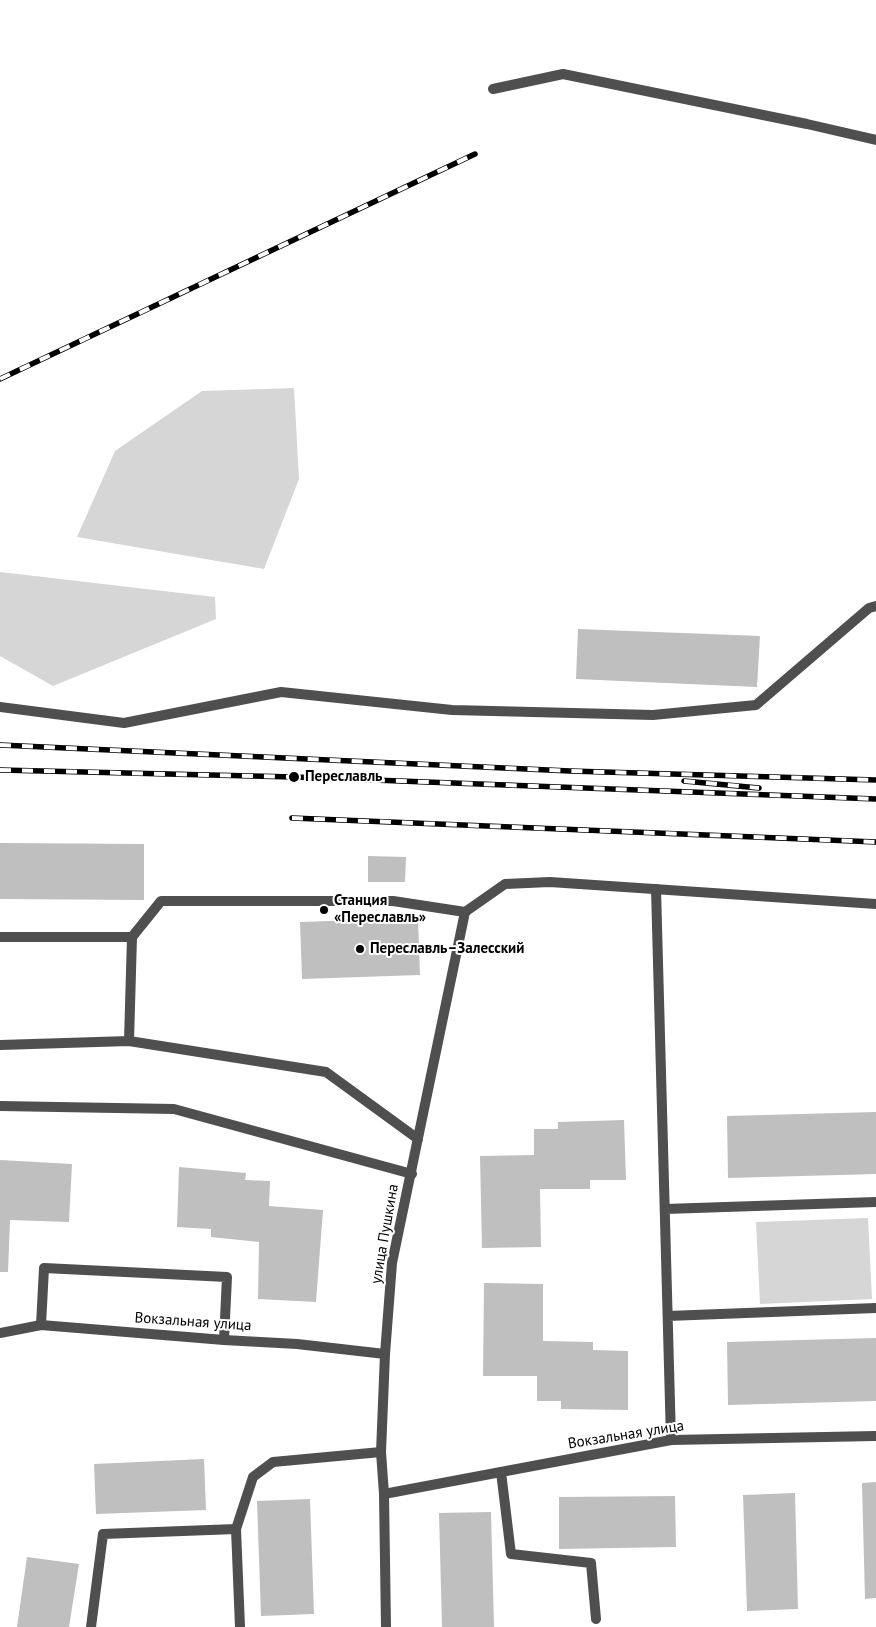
<!DOCTYPE html>
<html>
<head>
<meta charset="utf-8">
<style>
  body { margin:0 }
  canvas { display:block; background:#fff }
</style>
</head>
<body>
<canvas width="876" height="1627"></canvas>
<script>
const g = document.querySelector('canvas').getContext('2d');
g.lineJoin = 'round';
function fill(path, color) {
  g.fillStyle = color;
  g.fill(path, 'evenodd');
}
function shape(rows) {
  const path = new Path2D();
  for (const r of rows) {
    path.moveTo(r[0], r[1]);
    for (let i = 2; i < r.length; i += 2) path.lineTo(r[i], r[i + 1]);
  }
  return path;
}
function stroke(path, color, width, dash) {
  g.strokeStyle = color;
  g.lineWidth = width;
  g.lineCap = dash ? 'butt' : 'round';
  g.setLineDash(dash || []);
  g.stroke(path);
}
function write(font, color, halo, rows, align = 'center') {
  g.font = font + ' "PT Sans",sans-serif';
  g.lineWidth = 4;
  g.setLineDash([]);
  g.textBaseline = 'middle';
  g.strokeStyle = halo;
  g.fillStyle = color;
  for (const [text, x, y, turn = 0] of rows) {
    g.save();
    g.translate(x, y);
    g.rotate((+turn || 0) * Math.PI / 180);
    g.textAlign = isNaN(turn) ? turn : align;
    if (halo) g.strokeText(text, 0, 0);
    g.fillText(text, 0, 0);
    g.restore();
  }
}
fill(shape([
  [294,388,299,479,264,569,77,537,115,451,202,391],
  [0,572,215,597,216,619,53,686,0,656],
  [868,1218,872,1299,760,1304,756,1222]
]), '#d6d6d6');
fill(shape([
  [578,629,760,636,757,687,576,679],
  [0,843,144,844,144,900,0,899],
  [368,856,406,857,405,882,368,882],
  [418,918,420,975,302,979,300,922],
  [876,1112,876,1174,728,1178,727,1116],
  [624,1120,626,1180,590,1180,590,1189,540,1189,541,1247,482,1248,480,1156,534,1155,534,1129,558,1129,558,1122],
  [0,1160,72,1164,69,1222,10,1220,8,1272,0,1272],
  [179,1167,246,1173,245,1180,270,1181,269,1206,323,1210,316,1302,258,1299,259,1242,211,1237,211,1229,177,1227],
  [484,1283,543,1284,543,1341,593,1342,593,1350,628,1351,628,1410,561,1409,561,1401,537,1401,537,1376,483,1376],
  [876,1338,876,1401,728,1405,727,1342],
  [204,1459,206,1510,96,1514,94,1464],
  [876,1482,876,1598,865,1599,862,1483],
  [795,1493,798,1609,747,1611,743,1495],
  [675,1496,676,1547,559,1549,559,1497],
  [310,1499,314,1614,261,1616,257,1501],
  [491,1512,494,1627,442,1627,439,1513],
  [27,1557,79,1564,69,1627,17,1627]
]), '#bfbfbf');
stroke(shape([
  [0,707,124,723,281,692,452,710,653,715,756,705,869,608,876,606],
  [656,889,671,1440],
  [0,937,132,937,129,1041],
  [132,937,161,901,393,901,465,912],
  [0,1045,129,1041,326,1072,418,1139],
  [665,1209,876,1202],
  [668,1316,876,1308],
  [41,1325,44,1268,227,1277,224,1340],
  [501,1472,511,1554,591,1563,596,1619],
  [236,1529,240,1627],
  [91,1627,103,1534,236,1529,253,1477,273,1462,381,1452]
]), '#4f4f4f', 10);
stroke(shape([
  [493,89,563,74,807,124,876,140],
  [465,912,505,884,550,882,876,904],
  [0,1106,174,1109,412,1174],
  [0,1333,41,1325,224,1340,297,1344,385,1354],
  [384,1494,671,1440,876,1436]
]), '#4f4f4f', 10);
stroke(shape([
  [386,1627,384,1494,381,1452,385,1354,392,1263,465,912]
]), '#4f4f4f', 10);
const rail = shape([
  [0,379,475,154],
  [0,745,570,771,876,780],
  [0,770,294,777,876,799],
  [684,781,759,788],
  [292,818,876,842]
]);
stroke(rail, '#000', 5.5);
stroke(rail, '#fff', 4, [11]);
for (const [x, y, r, color] of [
  [294,777,6,"#000"],
  [324,910,5,"#000"],
  [360,949,5,"#000"]
]) {
  const dot = new Path2D();
  dot.arc(x, y, r, 0, 2 * Math.PI);
  g.fillStyle = color;
  g.fill(dot);
  stroke(dot, '#fff', 2);
}
write('bold 15px', '#000', '#fff', [
  ["Переславль",305,777],
  ["Станция",334,901],
  ["«Переславль»",334,918],
  ["Переславль–Залесский",370,949]
], 'left');
write('15px', '#000', '#fff', [
  ["улица Пушкина",385,1234,-80],
  ["Вокзальная улица",193,1322,4],
  ["Вокзальная улица",626,1435,-9]
]);
</script>
</body>
</html>
